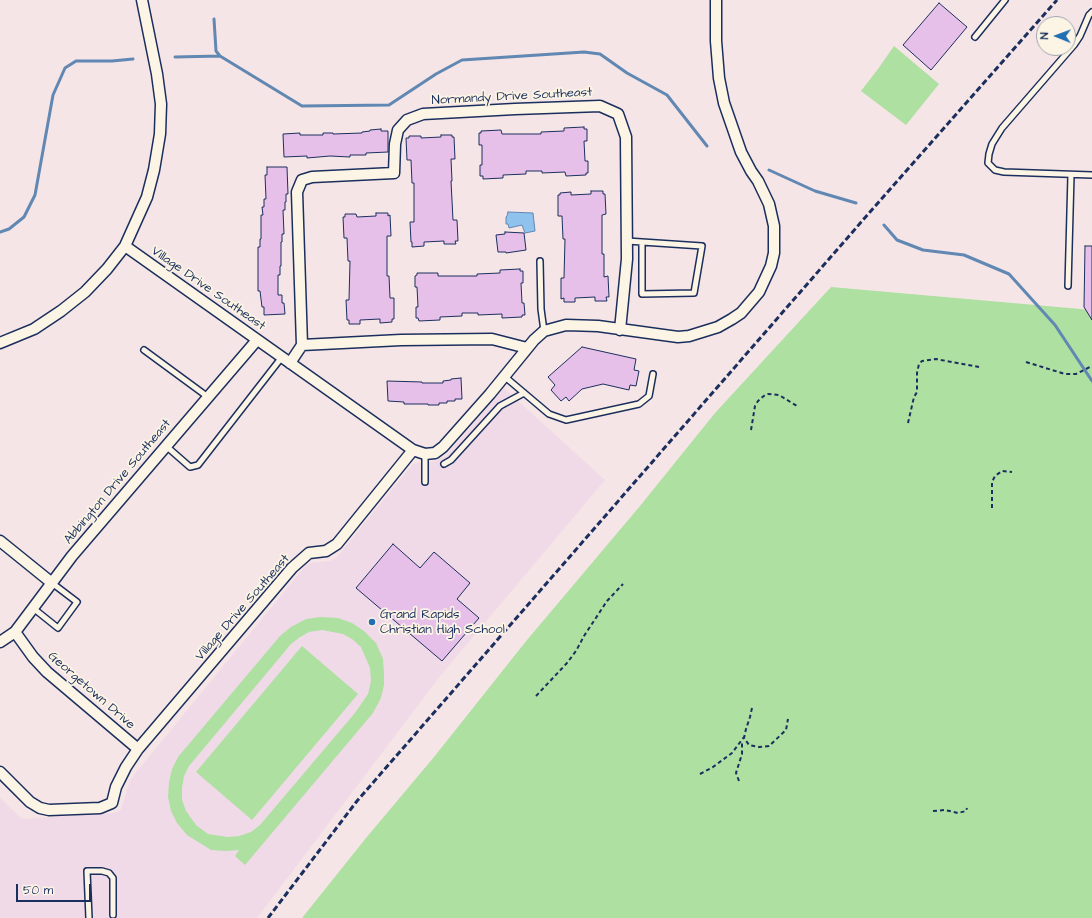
<!DOCTYPE html>
<html>
<head>
<meta charset="utf-8">
<style>
  body { margin:0 }
  #map { position:relative; width:1092px; height:918px; overflow:hidden; background:#f5e5e6; font-family:"Architects Daughter",sans-serif }
  canvas { display:block }
  .north { position:absolute; left:1036px; top:16px; width:40px; height:40px; box-sizing:border-box; background:#fcf5e5; border:1px solid #a2a6af; border-radius:50%; rotate:271deg; font-size:11px; font-weight:700; line-height:16px; text-align:center; color:#1b2f5e }
  .north::after { content:''; display:block; margin:auto; width:14px; height:18px; background:#1f6fb2; clip-path:polygon(50% 0,100% 100%,50% 72%,0 100%) }
  .scale { position:absolute; left:16px; top:884px; width:75px; height:18px; box-sizing:border-box; border:2px solid #1b2f5e; border-top:0; padding-left:5px; font-size:12px; line-height:14px; white-space:nowrap; color:#1b2f5e; -webkit-text-stroke:3px #fcf5e5; paint-order:stroke }
</style>
</head>
<body>
<div id="map">
<canvas width="1092" height="918"></canvas>
<div class="north">N</div>
<div class="scale">50 m</div>
</div>
<script>
const g = document.querySelector('canvas').getContext('2d');
g.lineJoin = 'round';
function fill(path, color) {
  g.fillStyle = color;
  g.fill(path, 'evenodd');
}
function shape(rows) {
  const path = new Path2D();
  for (const r of rows) {
    path.moveTo(r[0], r[1]);
    for (let i = 2; i < r.length; i += 2) path.lineTo(r[i], r[i + 1]);
  }
  return path;
}
function stroke(path, color, width, dash) {
  g.strokeStyle = color;
  g.lineWidth = width;
  g.lineCap = dash ? 'butt' : 'round';
  g.setLineDash(dash || []);
  g.stroke(path);
}
function write(font, color, halo, rows, align = 'center') {
  g.font = font + ' "Architects Daughter",sans-serif';
  g.lineWidth = 3.5;
  g.setLineDash([]);
  g.textBaseline = 'middle';
  g.strokeStyle = halo;
  g.fillStyle = color;
  for (const [text, x, y, turn = 0] of rows) {
    g.save();
    g.translate(x, y);
    g.rotate((+turn || 0) * Math.PI / 180);
    g.textAlign = isNaN(turn) ? turn : align;
    if (halo) g.strokeText(text, 0, 0);
    g.fillText(text, 0, 0);
    g.restore();
  }
}
fill(shape([
  [504,388,605,480,441,675,257,918,0,918,0,798,22,819,112,813,118,812,121,809,130,781,134,775,306,565,310,563,329,561,336,558,412,465,416,463,431,462,446,456]
]), '#f0dae7');
fill(shape([
  [894,46,939,84,906,125,861,91,878,69],
  [831,287,1092,310,1092,918,302,918,366,838,434,757,527,640,640,506,715,413],
  [321,617,338,618,352,623,364,631,376,643,383,659,384,673,384,685,381,698,373,713,245,865,235,856,239,850,226,851,211,850,187,835,177,823,171,811,168,797,169,782,172,769,178,757,280,636,291,627,306,619],
  [322,630,343,634,352,639,361,647,370,668,371,681,368,694,355,713,260,825,251,832,239,836,228,837,208,834,196,825,186,811,182,800,182,788,184,776,189,766,291,644,300,637,309,632],
  [302,646,358,694,252,820,196,772]
]), '#aee0a2');
const water = shape([
  [508,212,533,213,535,231,525,233,522,225,509,228,508,224,506,224,506,217,507,216,508,212]
]);
fill(water, '#8fc2ec');
stroke(water, '#6187b3', 1);
stroke(shape([
  [214,19,216,51,220,56],
  [175,57,220,56,302,106,389,105,436,74,462,60,584,52,600,54,627,73,667,95,707,146],
  [769,170,815,191,856,203],
  [884,225,897,240,923,250,964,255,1009,274,1055,325,1092,381],
  [0,232,9,229,24,217,35,195,53,95,65,68,76,61,112,61,133,59]
]), '#6187b3', 3);
const building = shape([
  [939,3,967,27,931,70,903,45,939,3],
  [584,127,584,129,587,129,587,141,584,141,585,161,588,161,588,173,586,173,586,175,566,176,565,172,542,173,542,171,526,171,526,174,503,175,503,178,483,179,483,176,480,176,480,165,482,165,482,145,479,145,479,133,481,133,481,131,501,130,502,134,541,134,541,132,564,131,564,128,584,127],
  [381,129,381,131,388,131,388,152,366,153,366,155,350,155,350,157,330,156,307,158,307,156,284,157,283,134,300,133,300,135,323,135,323,133,333,133,333,134,362,133,362,132,370,131,370,130,381,129],
  [441,135,452,135,452,137,454,137,455,159,451,159,452,181,451,181,453,220,457,220,458,241,455,241,456,244,444,244,444,241,424,242,424,246,412,247,412,242,411,242,410,222,414,222,414,183,412,183,411,160,407,160,406,138,409,138,409,136,421,136,421,138,441,137,441,135],
  [267,167,287,167,288,194,286,194,286,202,285,202,285,210,283,210,284,234,282,234,282,242,281,242,281,266,280,266,280,275,278,275,278,295,282,295,282,303,284,303,285,314,264,315,264,307,262,307,260,291,258,291,258,247,260,247,260,239,261,239,261,215,263,215,262,207,264,207,264,199,266,199,265,175,267,175,267,167],
  [591,191,603,191,603,194,605,194,606,214,602,215,602,254,604,254,604,277,608,276,609,297,606,297,607,301,595,301,595,297,575,298,575,302,564,302,564,298,561,299,561,278,564,278,565,239,563,239,562,216,558,216,558,195,560,195,560,193,571,192,571,195,591,194,591,191],
  [376,213,388,213,388,216,390,215,391,236,387,236,387,276,389,276,390,298,394,298,394,319,392,319,392,322,380,323,380,319,360,320,360,324,349,324,349,320,347,320,346,300,349,300,350,261,348,261,347,238,344,238,343,217,345,217,345,214,356,214,357,217,376,216,376,213],
  [505,232,524,233,526,250,506,253,506,252,498,252,496,235,505,234,505,232],
  [1085,246,1092,246,1092,320,1084,307,1085,246],
  [520,269,520,271,523,271,523,283,521,283,522,303,524,303,525,315,522,315,522,317,502,318,502,314,478,315,478,313,462,313,462,316,440,317,440,320,419,321,418,318,416,318,416,307,418,307,417,287,415,287,415,276,417,275,417,273,438,273,438,276,477,276,477,274,500,273,500,270,520,269],
  [582,347,636,359,634,370,639,371,636,386,630,385,629,390,603,384,582,389,569,401,566,397,561,401,551,390,555,385,548,377,582,347],
  [461,378,462,399,455,399,455,401,447,401,447,403,439,403,439,405,428,405,428,404,404,404,404,402,388,401,387,381,422,382,422,383,443,383,443,381,451,380,451,379,461,378],
  [393,544,420,568,434,552,470,583,457,599,479,618,442,661,356,588,393,544]
]);
fill(building, '#e6c0e9');
stroke(building, '#1b2f5e', 1);
const lane = shape([
  [1092,12,1089,15,1080,36,1074,45,1002,128,992,144,989,154,988,163,995,170,1004,172,1092,175],
  [975,37,1005,0],
  [627,241,702,246,694,293,642,294,642,242],
  [540,261,541,309,544,331],
  [1068,286,1071,175],
  [144,350,208,397],
  [504,376,549,414,566,420,639,404,649,396,653,374],
  [166,446,190,467,198,465,282,357],
  [444,464,451,460,500,406,524,393],
  [425,482,425,454],
  [33,608,58,628,77,602,52,583],
  [89,918,87,871,102,871,109,873,113,878,113,915]
]);
const street = shape([
  [125,246,413,450,425,454,435,453,443,447,490,394,534,340,544,331,566,325,598,326,678,337,689,336,718,327,732,319,741,313,759,292,771,266,774,253,774,226,769,204,758,181,751,171,741,152,724,103,719,78,716,41,716,0],
  [0,343,34,329,61,311,85,292,107,269,125,246,147,197,154,170,160,134,161,104,157,74,142,0],
  [302,345,297,192,302,180,312,177,394,173,395,144,398,130,407,120,423,114,515,109,600,106,618,114,626,137,627,259,620,330],
  [290,363,302,345,401,340,492,339,527,348],
  [0,541,52,583],
  [15,632,33,657,47,672,138,749],
  [0,642,15,632,72,556,257,340],
  [0,772,30,802,40,808,49,810,100,808,112,803,116,787,126,767,138,749,292,568,309,553,326,551,337,544,413,450]
]);
stroke(lane, '#1b2f5e', 8);
stroke(street, '#1b2f5e', 13);
stroke(shape([
  [1026,362,1065,374,1076,374,1092,366],
  [908,423,914,397,917,392,917,373,919,364,922,361,936,359,979,367],
  [751,430,755,406,758,401,765,395,768,394,779,395,797,406],
  [992,508,992,482,995,476,1002,471,1012,472],
  [536,696,567,663,576,651,584,636,607,601,623,584],
  [752,708,750,717,746,729,744,738,749,745,759,747,769,746,786,730,788,719],
  [700,774,713,767,732,753,744,737],
  [739,781,736,773,742,754,742,742],
  [933,811,945,810,958,813,966,811,967,808]
]), '#1b2f5e', 2, [4, 3]);
stroke(lane, '#fcf5e5', 5);
stroke(street, '#fcf5e5', 10);
stroke(shape([
  [268,918,357,801,863,220,1057,0]
]), '#1b2f5e', 3, [6, 3]);
for (const [x, y, r, color] of [
  [372,622,4,"#1f6fb2"]
]) {
  const dot = new Path2D();
  dot.arc(x, y, r, 0, 2 * Math.PI);
  g.fillStyle = color;
  g.fill(dot);
  stroke(dot, '#fcf5e5', 1.5);
}
write('13px', '#1b2f5e', '#fcf5e5', [
  ["Normandy Drive Southeast",512,97,-3],
  ["Village Drive Southeast",208,289,35],
  ["Abbington Drive Southeast",118,482,-50],
  ["Village Drive Southeast",243,608,-49],
  ["Georgetown Drive",91,691,41]
]);
write('13px', '#1b2f5e', '#fcf5e5', [
  ["Grand Rapids",380,615],
  ["Christian High School",380,630]
], 'left');
</script>
</body>
</html>
